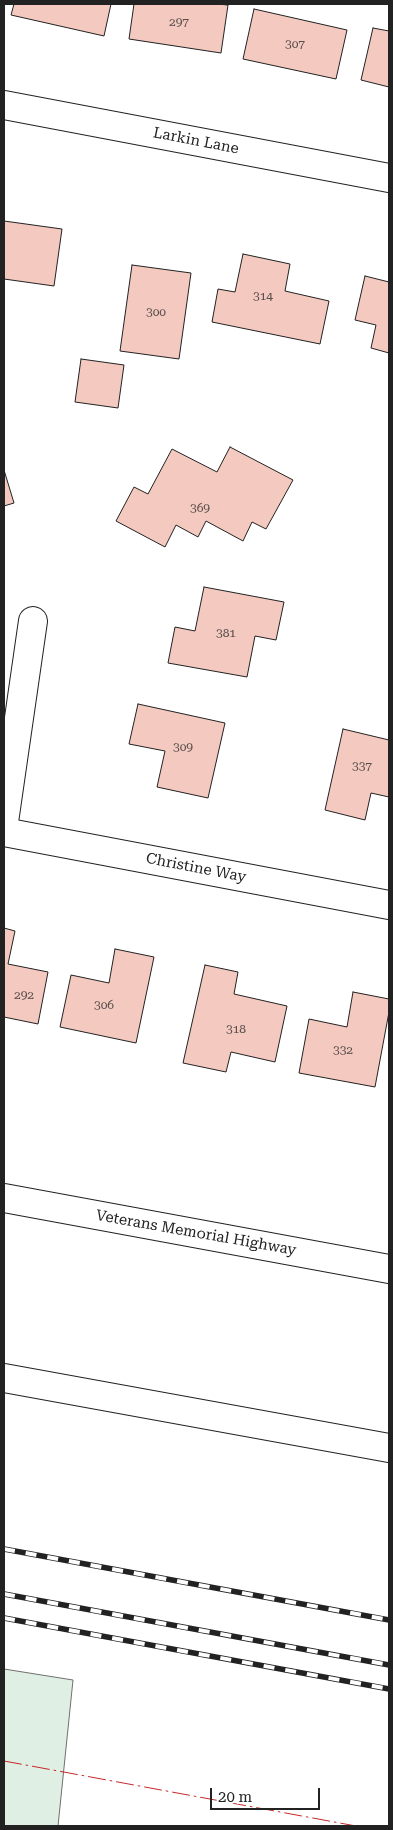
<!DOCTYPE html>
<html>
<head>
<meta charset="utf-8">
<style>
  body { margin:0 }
  #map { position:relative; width:393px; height:1830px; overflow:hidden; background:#fff; font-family:"Roboto Serif",serif }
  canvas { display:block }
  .frame { position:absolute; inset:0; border:5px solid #222; pointer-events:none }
  .scale { position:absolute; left:210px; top:1788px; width:110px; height:22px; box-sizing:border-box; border:2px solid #222; border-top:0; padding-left:6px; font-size:15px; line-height:18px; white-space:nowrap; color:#222; -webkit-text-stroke:4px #fff; paint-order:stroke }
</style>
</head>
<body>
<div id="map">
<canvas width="393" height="1830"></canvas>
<div class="frame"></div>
<div class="scale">20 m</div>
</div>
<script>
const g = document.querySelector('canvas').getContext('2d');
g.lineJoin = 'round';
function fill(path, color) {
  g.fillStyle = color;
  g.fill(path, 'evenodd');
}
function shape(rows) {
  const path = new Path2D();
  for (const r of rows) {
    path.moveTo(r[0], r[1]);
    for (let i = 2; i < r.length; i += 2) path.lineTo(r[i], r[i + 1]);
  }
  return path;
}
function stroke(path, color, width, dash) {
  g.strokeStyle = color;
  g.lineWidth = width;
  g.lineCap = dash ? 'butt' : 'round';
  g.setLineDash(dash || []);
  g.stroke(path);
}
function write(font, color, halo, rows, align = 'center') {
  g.font = font + ' "Roboto Serif",serif';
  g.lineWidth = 4;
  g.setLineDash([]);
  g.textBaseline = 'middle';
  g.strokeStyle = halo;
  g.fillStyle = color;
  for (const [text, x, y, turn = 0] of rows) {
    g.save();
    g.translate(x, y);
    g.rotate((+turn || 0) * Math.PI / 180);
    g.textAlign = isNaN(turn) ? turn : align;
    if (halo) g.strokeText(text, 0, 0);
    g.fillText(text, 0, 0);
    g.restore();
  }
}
const green = shape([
  [4,1669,73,1680,58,1826,4,1826,4,1669]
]);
fill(green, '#e0efe3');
stroke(green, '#6f6f6f', 1);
const building = shape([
  [14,4,111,4,104,36,11,15,14,4],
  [134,4,217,4,228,5,221,53,129,39,134,4],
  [254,9,347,30,336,79,243,59,254,9],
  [373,28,389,31,389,87,361,80,373,28],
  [4,221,62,229,54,286,4,279,4,221],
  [243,254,290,264,285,291,329,301,320,344,212,322,218,289,235,292,243,254],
  [132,265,191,273,179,359,120,351,132,265],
  [365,276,389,282,389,353,371,348,376,325,355,320,365,276],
  [81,359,124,365,118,408,75,402,81,359],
  [230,447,293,480,266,529,252,522,243,541,206,521,198,537,176,525,165,547,116,521,134,487,148,494,172,449,217,472,230,447],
  [4,470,14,503,4,506,4,470],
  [204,587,284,602,276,640,255,636,247,677,168,663,175,627,195,631,204,587],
  [138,704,225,723,208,798,157,787,165,751,129,744,138,704],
  [343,729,389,740,389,797,371,793,365,820,325,810,343,729],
  [4,928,15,931,8,964,48,972,38,1024,4,1017,4,928],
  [115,949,154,957,136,1043,60,1027,71,975,109,983,115,949],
  [205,965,238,972,234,994,287,1006,275,1062,231,1052,226,1072,183,1063,205,965],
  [353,992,389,999,389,1012,375,1087,299,1073,309,1019,347,1027,353,992]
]);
fill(building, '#f3c9c0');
stroke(building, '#222', 1);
const street = shape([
  [4,105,389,178],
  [4,822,33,621],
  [4,832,389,905]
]);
const highway = shape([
  [4,1198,389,1269],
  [4,1378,389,1448]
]);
stroke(street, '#222', 30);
stroke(highway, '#222', 30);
stroke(street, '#fff', 28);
stroke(highway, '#fff', 28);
const rail = shape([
  [4,1549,389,1620],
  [4,1594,389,1665],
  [4,1618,389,1689]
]);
stroke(rail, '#222', 5.5);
stroke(rail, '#fff', 4, [11]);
stroke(shape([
  [4,1761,356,1826]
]), '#c62828', 1, [18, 4, 2.5, 4]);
write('12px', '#564c4a', null, [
  ["297",179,22],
  ["307",295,44],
  ["314",263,296],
  ["300",156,312],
  ["369",200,508],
  ["381",226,633],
  ["309",183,747],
  ["337",362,766],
  ["292",24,995],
  ["306",104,1005],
  ["318",236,1029],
  ["332",343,1050]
]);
write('15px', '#222', '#fff', [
  ["Larkin Lane",196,141,11],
  ["Christine Way",196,868,11],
  ["Veterans Memorial Highway",196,1233,10]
]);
</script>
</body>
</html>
